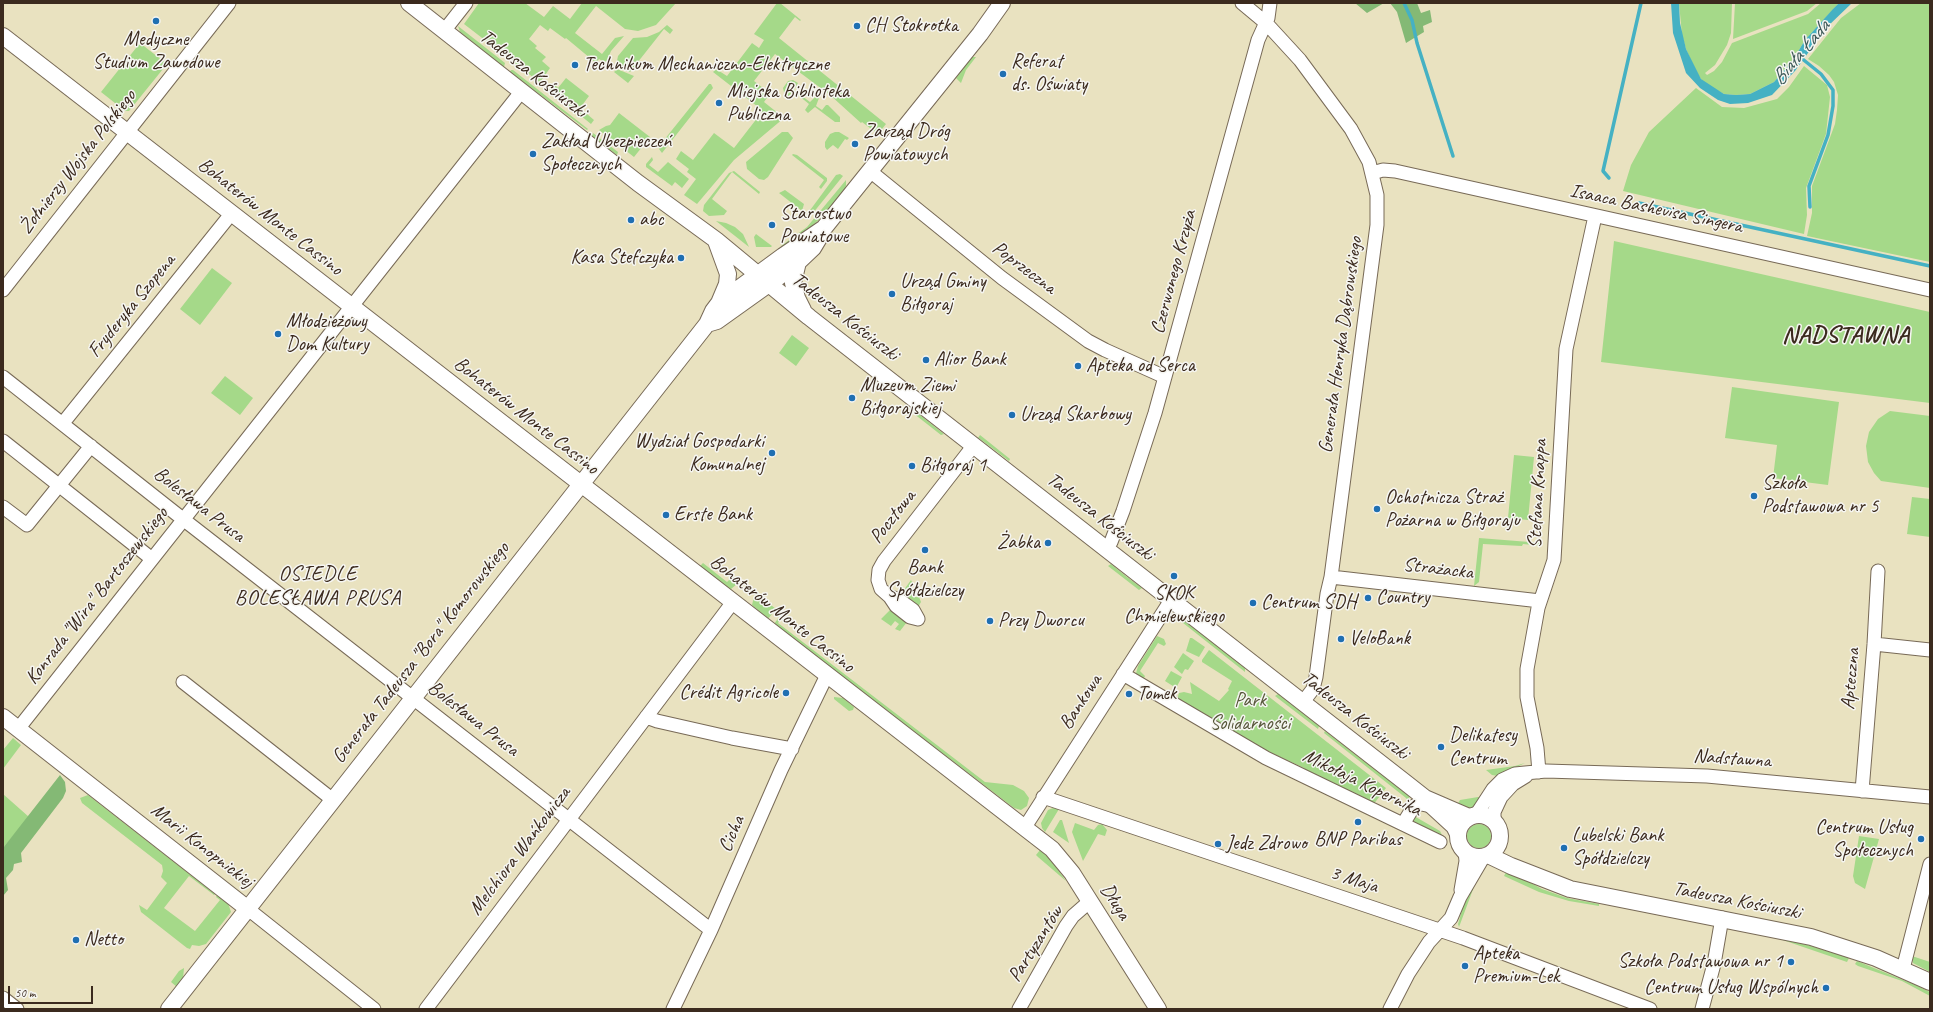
<!DOCTYPE html>
<html>
<head>
<meta charset="utf-8">
<style>
  body { margin:0 }
  #map { position:relative; width:1933px; height:1012px; overflow:hidden; background:#e9e2c0; font-family:Caveat,sans-serif }
  canvas { display:block }
  .frame { position:absolute; inset:0; border:4px solid #3b2a1e; pointer-events:none }
  .scale { position:absolute; left:8px; top:986px; width:85px; height:18px; box-sizing:border-box; border:2px solid #3b2a1e; border-top:0; padding-left:5px; font-size:12px; line-height:14px; white-space:nowrap; color:#3b2a1e; -webkit-text-stroke:3px #f6f6f2; paint-order:stroke }
</style>
</head>
<body>
<div id="map">
<canvas width="1933" height="1012"></canvas>
<div class="frame"></div>
<div class="scale">50 m</div>
</div>
<script>
const g = document.querySelector('canvas').getContext('2d');
g.lineJoin = 'round';
function fill(path, color) {
  g.fillStyle = color;
  g.fill(path, 'evenodd');
}
function shape(rows) {
  const path = new Path2D();
  for (const r of rows) {
    if (r.length === 3) {
      path.moveTo(r[0] + r[2], r[1]);
      path.arc(r[0], r[1], r[2], 0, 2 * Math.PI);
      continue;
    }
    path.moveTo(r[0], r[1]);
    for (let i = 2; i < r.length; i += 2) path.lineTo(r[i], r[i + 1]);
  }
  return path;
}
function stroke(path, color, width, dash) {
  g.strokeStyle = color;
  g.lineWidth = width;
  g.lineCap = dash ? 'butt' : 'round';
  g.setLineDash(dash || []);
  g.stroke(path);
}
function write(font, color, halo, rows, align = 'center') {
  g.font = font + ' Caveat,sans-serif';
  g.lineWidth = 3;
  g.setLineDash([]);
  g.textBaseline = 'middle';
  g.strokeStyle = halo;
  g.fillStyle = color;
  for (const [text, x, y, turn = 0] of rows) {
    g.save();
    g.translate(x, y);
    g.rotate((+turn || 0) * Math.PI / 180);
    g.textAlign = isNaN(turn) ? turn : align;
    if (halo) g.strokeText(text, 0, 0);
    g.fillText(text, 0, 0);
    g.restore();
  }
}
fill(shape([
  [479,3,525,3,544,17,553,6,570,19,582,3,676,3,656,25,638,31,625,29,596,6,575,33,602,54,615,38,624,36,611,51,607,61,604,62,599,59,596,63,566,38,565,39,550,28,548,31,540,25,529,39,537,46,535,48,546,57,542,61,550,68,541,81,544,84,543,85,464,24],
  [777,3,780,3,801,20,800,21,795,17,779,38,886,124,878,134,862,122,861,123,830,95,775,54,754,81,763,88,762,90,769,95,764,102,784,118,734,160,697,204,684,195,696,179,687,172,689,169,676,159,681,151,693,160,714,133,734,148,758,117,764,121,768,117,761,112,762,110,713,72,716,69,727,76,752,43,759,48,764,40,754,34],
  [1679,3,1732,3,1731,33,1727,45,1715,65,1705,73,1707,75,1714,71,1722,62,1732,43,1808,14,1821,3,1839,3,1805,40,1793,60,1774,82,1750,94,1736,95,1724,94,1704,83,1696,72,1686,49,1682,35],
  [1735,3,1817,3,1807,11,1733,39],
  [1861,3,1930,3,1930,262,1807,236,1812,213,1812,186,1835,124,1837,110,1838,95,1834,82,1829,75,1819,66,1808,59,1841,18],
  [667,25,673,30,670,34,664,29,630,72,616,66,618,56,633,38,647,37,659,32],
  [458,26,505,63,504,67,460,32],
  [140,43,167,64,129,111,125,111,101,92],
  [972,57,976,57,966,70,961,83,956,78],
  [1804,66,1827,85,1830,97,1826,134,1806,188,1807,215,1804,234,1623,191,1631,165,1649,132,1696,88,1722,107,1744,108,1777,99,1789,87],
  [617,69,634,76,628,83,614,72],
  [511,70,513,70,588,129,587,130,510,72],
  [566,78,589,96,580,108,594,120,591,124,549,90,554,84,558,88],
  [793,80,798,83,794,90,810,102,816,96,819,98,816,106,822,110,826,105,828,105,840,117,840,122,835,122,815,107,808,113,805,110,809,104,793,91,788,97,785,96,783,88,788,81],
  [709,84,711,84,713,88,662,153,659,149,660,145],
  [619,113,650,137,634,157,599,130,606,126,610,125],
  [782,132,788,132,793,138,768,177,764,180,759,179,747,169,746,162],
  [835,132,839,132,849,138,847,140,845,139,838,149,833,145,827,150,825,147,825,142,830,134],
  [593,133,618,152,617,155,592,136],
  [793,154,797,155,827,178,827,181,821,189,819,187,824,180,792,155],
  [652,157,653,160,649,165,658,172,668,162,689,179,682,188,675,182,672,186,646,167,646,164],
  [734,171,760,192,759,194,732,172,712,199,727,211,724,215,709,216,703,211,704,205,729,173],
  [840,174,843,176,813,213,808,213,836,175],
  [846,180,846,186,843,192,826,213,810,228,782,249,781,246,807,227],
  [785,190,804,204,802,211,779,193],
  [716,221,726,223,735,227,743,234,749,247],
  [756,234,772,246,771,247,756,247,754,237],
  [1614,241,1930,312,1930,403,1601,362],
  [212,268,232,283,200,325,180,309],
  [792,335,809,348,796,366,779,353],
  [225,376,253,398,240,415,211,393],
  [1732,387,1839,402,1828,485,1773,478,1777,445,1725,438],
  [915,411,944,434,941,435,913,413],
  [1890,411,1930,416,1930,488,1881,481,1874,473,1868,462,1866,446,1869,432,1878,419],
  [980,435,1010,459,1009,461,980,439,978,438],
  [1514,455,1534,457,1528,520,1508,518],
  [1912,497,1930,499,1930,537,1907,534],
  [1479,538,1542,543,1542,546,1523,544,1522,546,1483,544,1479,582,1474,586],
  [703,563,727,582,733,576,737,580,737,584,731,589,728,588,700,566],
  [1111,564,1127,577,1142,588,1139,590,1108,566],
  [911,580,913,584,910,588,914,597,919,597,921,602,918,607,901,594],
  [758,595,776,609,768,619,752,605,754,597],
  [891,609,907,622,900,631,895,629,899,624,895,621,891,626,881,619],
  [782,613,783,616,778,623,985,782,1013,785,1024,791,1029,798,1027,806,1021,810,1014,808,774,624],
  [1173,615,1177,615,1245,668,1245,672],
  [1157,636,1164,639,1166,644,1164,646,1158,643,1140,671,1145,676,1144,678,1141,679,1135,677,1138,666],
  [1190,638,1192,638,1205,647,1199,657,1186,651],
  [1209,650,1386,788,1373,805,1370,805,1369,800,1321,777,1316,779,1307,775,1304,768,1276,755,1271,757,1262,753,1262,748,1181,701,1177,700,1179,693,1184,692,1192,694,1190,682,1219,701,1229,690,1228,689,1232,681,1202,662,1202,660],
  [1183,653,1194,661,1188,670,1185,669,1182,674,1174,667],
  [1171,671,1182,677,1176,688,1165,681],
  [1278,694,1319,726,1318,729,1275,696],
  [834,697,843,698,854,707,853,710,849,711,834,699],
  [1325,731,1409,796,1410,804,1406,798,1324,733],
  [13,738,21,745,3,769,3,750],
  [1525,763,1498,776,1492,775,1486,770,1515,766],
  [3,794,29,817,3,848],
  [88,795,215,894,214,895,189,876,164,908,195,931,220,900,216,897,217,895,228,903,231,912,206,944,199,946,192,945,190,949,187,948,141,912,139,905,147,910,167,883,161,877,163,871,162,865,82,803,80,798],
  [1478,797,1481,797,1474,807,1470,809,1456,807,1460,800],
  [1053,808,1059,809,1045,832,1042,828,1041,823,1048,810],
  [1414,816,1440,831,1443,837,1413,822,1412,821],
  [1060,820,1062,820,1069,843,1053,832],
  [1075,823,1094,830,1098,825,1102,824,1107,830,1105,836,1098,834,1083,861,1072,832],
  [1479,836,12],
  [1859,836,1879,839,1865,889,1855,883,1853,876],
  [1040,850,1051,860,1066,881,1038,857,1036,855],
  [1507,870,1542,889,1567,898,1599,904,1599,906,1569,901,1539,892,1504,876],
  [1476,882,1475,884,1459,927,1458,924,1463,907],
  [1774,937,1811,946,1849,958,1847,962],
  [1912,956,1930,962,1930,972,1913,963],
  [1857,961,1913,984,1930,992,1930,996,1902,981,1858,966,1855,964],
  [184,968,183,979,177,987,171,982,179,971]
]), '#a5d989');
fill(shape([
  [1355,3,1384,3,1367,13],
  [1390,3,1417,3,1421,13,1430,10,1432,22,1423,26,1424,32,1406,43,1397,12],
  [60,775,65,782,66,791,63,798,21,853,22,862,14,864,13,870,6,878,8,890,3,896,3,848]
]), '#84b975');
fill(shape([
  [1671,3,1679,3,1680,23,1686,49,1701,79,1724,94,1736,95,1750,94,1774,82,1793,60,1805,40,1833,9,1839,3,1852,3,1826,28,1795,71,1772,95,1748,103,1730,104,1718,100,1700,88,1686,73,1673,33]
]), '#45b1c3');
stroke(shape([
  [1404,3,1412,20,1417,43,1453,156],
  [1800,57,1821,74,1833,90,1833,106,1828,135,1809,186,1810,207],
  [1609,178,1603,171,1641,3],
  [1639,203,1930,266]
]), '#45b1c3', 3.5);
const minor = shape([
  [1242,3,1266,23,1300,60,1351,129,1369,162,1377,195,1377,225,1331,577,1327,594,1316,677,1313,689,1303,702],
  [444,31,466,3],
  [870,171,1002,278,1088,341,1105,350,1165,377],
  [1372,173,1383,170,1395,171,1930,290],
  [3,290,229,3],
  [3,377,179,516,711,930],
  [63,423,231,214],
  [3,441,152,559],
  [3,507,27,525,91,446],
  [1106,549,1111,542,1123,511,1155,413,1258,40,1268,18,1270,3],
  [1331,577,1540,601],
  [890,597,898,599,913,610,918,619,910,617,896,606,890,597,881,589,878,580,879,570,884,561,974,445],
  [1874,644,1930,650],
  [1123,674,1266,758,1440,842],
  [183,682,333,800],
  [646,717,657,721,732,738,792,749],
  [18,729,521,92],
  [1539,772,1537,748,1527,697,1527,669,1538,608,1554,560,1566,349,1595,216],
  [1862,791,1874,644,1878,571],
  [1043,797,1463,938,1650,1009],
  [1476,815,1493,789,1502,780,1515,774,1546,771,1707,776,1930,797],
  [1494,821,1494,812,1501,797,1513,784,1526,776],
  [1403,824,1414,806,1421,804,1431,806],
  [1025,827,1171,600],
  [1461,890,1466,861,1465,851],
  [248,909,374,1009],
  [1903,969,1930,864],
  [3,998,17,1009],
  [426,1009,733,602],
  [673,1009,711,930,781,770,827,675],
  [1019,1009,1066,926,1073,916,1089,902],
  [1390,1009,1408,974,1429,942,1451,918,1460,897,1484,856],
  [1702,1009,1714,964,1722,918]
]);
const tertiary = shape([
  [409,3,638,183,716,240,809,317,1406,783,1425,798,1469,817],
  [3,36,1052,849,1072,873,1158,1009],
  [716,241,728,274,727,284,719,303],
  [798,262,793,283,797,298,803,310],
  [707,324,717,321,794,266,813,248,822,233],
  [3,717,248,909],
  [1430,804,1454,826,1458,834],
  [1479,836,21],
  [1488,855,1511,866,1570,889,1811,937,1876,958,1930,982],
  [169,1009,707,324,713,311,719,303,783,256,824,228,980,34,1002,3]
]);
stroke(minor, '#786a57', 15);
stroke(tertiary, '#786a57', 18);
stroke(minor, '#fff', 13);
stroke(tertiary, '#fff', 16);
for (const [x, y, r, color] of [
  [156,21,4,"#1f6fb2"],
  [857,26,4,"#1f6fb2"],
  [575,65,4,"#1f6fb2"],
  [1003,74,4,"#1f6fb2"],
  [719,103,4,"#1f6fb2"],
  [855,144,4,"#1f6fb2"],
  [533,154,4,"#1f6fb2"],
  [631,220,4,"#1f6fb2"],
  [772,225,4,"#1f6fb2"],
  [681,258,4,"#1f6fb2"],
  [892,294,4,"#1f6fb2"],
  [278,334,4,"#1f6fb2"],
  [926,360,4,"#1f6fb2"],
  [1078,366,4,"#1f6fb2"],
  [852,398,4,"#1f6fb2"],
  [1012,415,4,"#1f6fb2"],
  [772,453,4,"#1f6fb2"],
  [912,466,4,"#1f6fb2"],
  [1754,496,4,"#1f6fb2"],
  [1377,509,4,"#1f6fb2"],
  [666,515,4,"#1f6fb2"],
  [1048,543,4,"#1f6fb2"],
  [925,550,4,"#1f6fb2"],
  [1174,576,4,"#1f6fb2"],
  [1368,598,4,"#1f6fb2"],
  [1253,603,4,"#1f6fb2"],
  [990,621,4,"#1f6fb2"],
  [1341,639,4,"#1f6fb2"],
  [786,693,4,"#1f6fb2"],
  [1129,694,4,"#1f6fb2"],
  [1441,747,4,"#1f6fb2"],
  [1358,822,4,"#1f6fb2"],
  [1921,839,4,"#1f6fb2"],
  [1218,844,4,"#1f6fb2"],
  [1564,848,4,"#1f6fb2"],
  [76,940,4,"#1f6fb2"],
  [1791,962,4,"#1f6fb2"],
  [1465,966,4,"#1f6fb2"],
  [1826,988,4,"#1f6fb2"]
]) {
  const dot = new Path2D();
  dot.arc(x, y, r, 0, 2 * Math.PI);
  g.fillStyle = color;
  g.fill(dot);
  stroke(dot, '#f6f6f2', 1.5);
}
write('20px', '#3b2a1e', '#f6f6f2', [
  ["CH Stokrotka",865,26],
  ["Medyczne",156,40,"center"],
  ["Studium Zawodowe",156,63,"center"],
  ["Referat",1011,62],
  ["ds. Oświaty",1011,85],
  ["Technikum Mechaniczno-Elektryczne",583,65],
  ["Miejska Biblioteka",727,92],
  ["Publiczna",727,115],
  ["Zarząd Dróg",863,132],
  ["Powiatowych",863,155],
  ["Zakład Ubezpieczeń",541,142],
  ["Społecznych",541,165],
  ["Starostwo",780,214],
  ["Powiatowe",780,237],
  ["abc",639,220],
  ["Kasa Stefczyka",673,258,"right"],
  ["Urząd Gminy",900,282],
  ["Biłgoraj",900,305],
  ["Młodzieżowy",286,322],
  ["Dom Kultury",286,345],
  ["Alior Bank",934,360],
  ["Apteka od Serca",1086,366],
  ["Muzeum Ziemi",860,386],
  ["Biłgorajskiej",860,409],
  ["Urząd Skarbowy",1020,415],
  ["Wydział Gospodarki",764,442,"right"],
  ["Komunalnej",764,465,"right"],
  ["Biłgoraj 1",920,466],
  ["Szkoła",1762,484],
  ["Podstawowa nr 5",1762,507],
  ["Ochotnicza Straż",1385,498],
  ["Pożarna w Biłgoraju",1385,521],
  ["Erste Bank",674,515],
  ["Żabka",1040,543,"right"],
  ["Bank",925,568,"center"],
  ["Spółdzielczy",925,591,"center"],
  ["SKOK",1174,594,"center"],
  ["Chmielewskiego",1174,617,"center"],
  ["Country",1376,598],
  ["Centrum SDH",1261,603],
  ["Przy Dworcu",998,621],
  ["VeloBank",1349,639],
  ["Crédit Agricole",778,693,"right"],
  ["Tomek",1137,694],
  ["Delikatesy",1449,736],
  ["Centrum",1449,759],
  ["Centrum Usług",1913,828,"right"],
  ["Społecznych",1913,851,"right"],
  ["Lubelski Bank",1572,836],
  ["Spółdzielczy",1572,859],
  ["BNP Paribas",1358,840,"center"],
  ["Jedz Zdrowo",1226,844],
  ["Netto",84,940],
  ["Apteka",1473,954],
  ["Premium-Lek",1473,977],
  ["Szkoła Podstawowa nr 1",1783,962,"right"],
  ["Centrum Usług Wspólnych",1818,988,"right"]
], 'left');
write('20px', '#3b2a1e', '#f6f6f2', [
  ["Tadeusza Kościuszki",533,74,38],
  ["Żołnierzy Wojska Polskiego",78,162,-52],
  ["Isaaca Bashevisa Singera",1656,209,12],
  ["Bohaterów Monte Cassino",270,217,38],
  ["Poprzeczna",1024,268,37],
  ["Czerwonego Krzyża",1174,272,-75],
  ["Fryderyka Szopena",132,306,-51],
  ["Tadeusza Kościuszki",845,317,38],
  ["Generała Henryka Dąbrowskiego",1341,345,-82],
  ["Bohaterów Monte Cassino",526,416,38],
  ["Stefana Knappa",1538,494,-87],
  ["Bolesława Prusa",199,505,38],
  ["Pocztowa",893,517,-52],
  ["Tadeusza Kościuszki",1100,517,38],
  ["Strażacka",1438,569,7],
  ["Konrada \"Wira\" Bartoszewskiego",97,596,-52],
  ["Bohaterów Monte Cassino",782,614,38],
  ["Generała Tadeusza \"Bora\" Komorowskiego",421,653,-52],
  ["Apteczna",1851,679,-85],
  ["Bankowa",1081,702,-57],
  ["Tadeusza Kościuszki",1355,716,38],
  ["Bolesława Prusa",473,719,38],
  ["Nadstawna",1732,759,4],
  ["Mikołaja Kopernika",1362,783,26],
  ["Cicha",732,834,-66],
  ["Marii Konopnickiej",202,846,38],
  ["Melchiora Wańkowicza",520,851,-53],
  ["3 Maja",1354,880,18],
  ["Tadeusza Kościuszki",1737,901,11],
  ["Długa",1115,902,58],
  ["Partyzantów",1036,944,-58]
]);
write('20px', '#565639', '#f6f6f2', [
  ["Park",1250,701],
  ["Solidarności",1250,724]
]);
write('italic 21px', '#3e5958', '#f6f6f2', [
  ["Biała Łada",1801,53,-50]
]);
g.letterSpacing = '1px';
write('21px', '#3b2a1e', '#f6f6f2', [
  ["OSIEDLE",318,574],
  ["BOLESŁAWA PRUSA",318,598]
]);
g.letterSpacing = '0px';
g.letterSpacing = '1px';
write('bold 24px', '#3b2a1e', '#f6f6f2', [
  ["NADSTAWNA",1846,336]
]);
g.letterSpacing = '0px';
</script>
</body>
</html>
